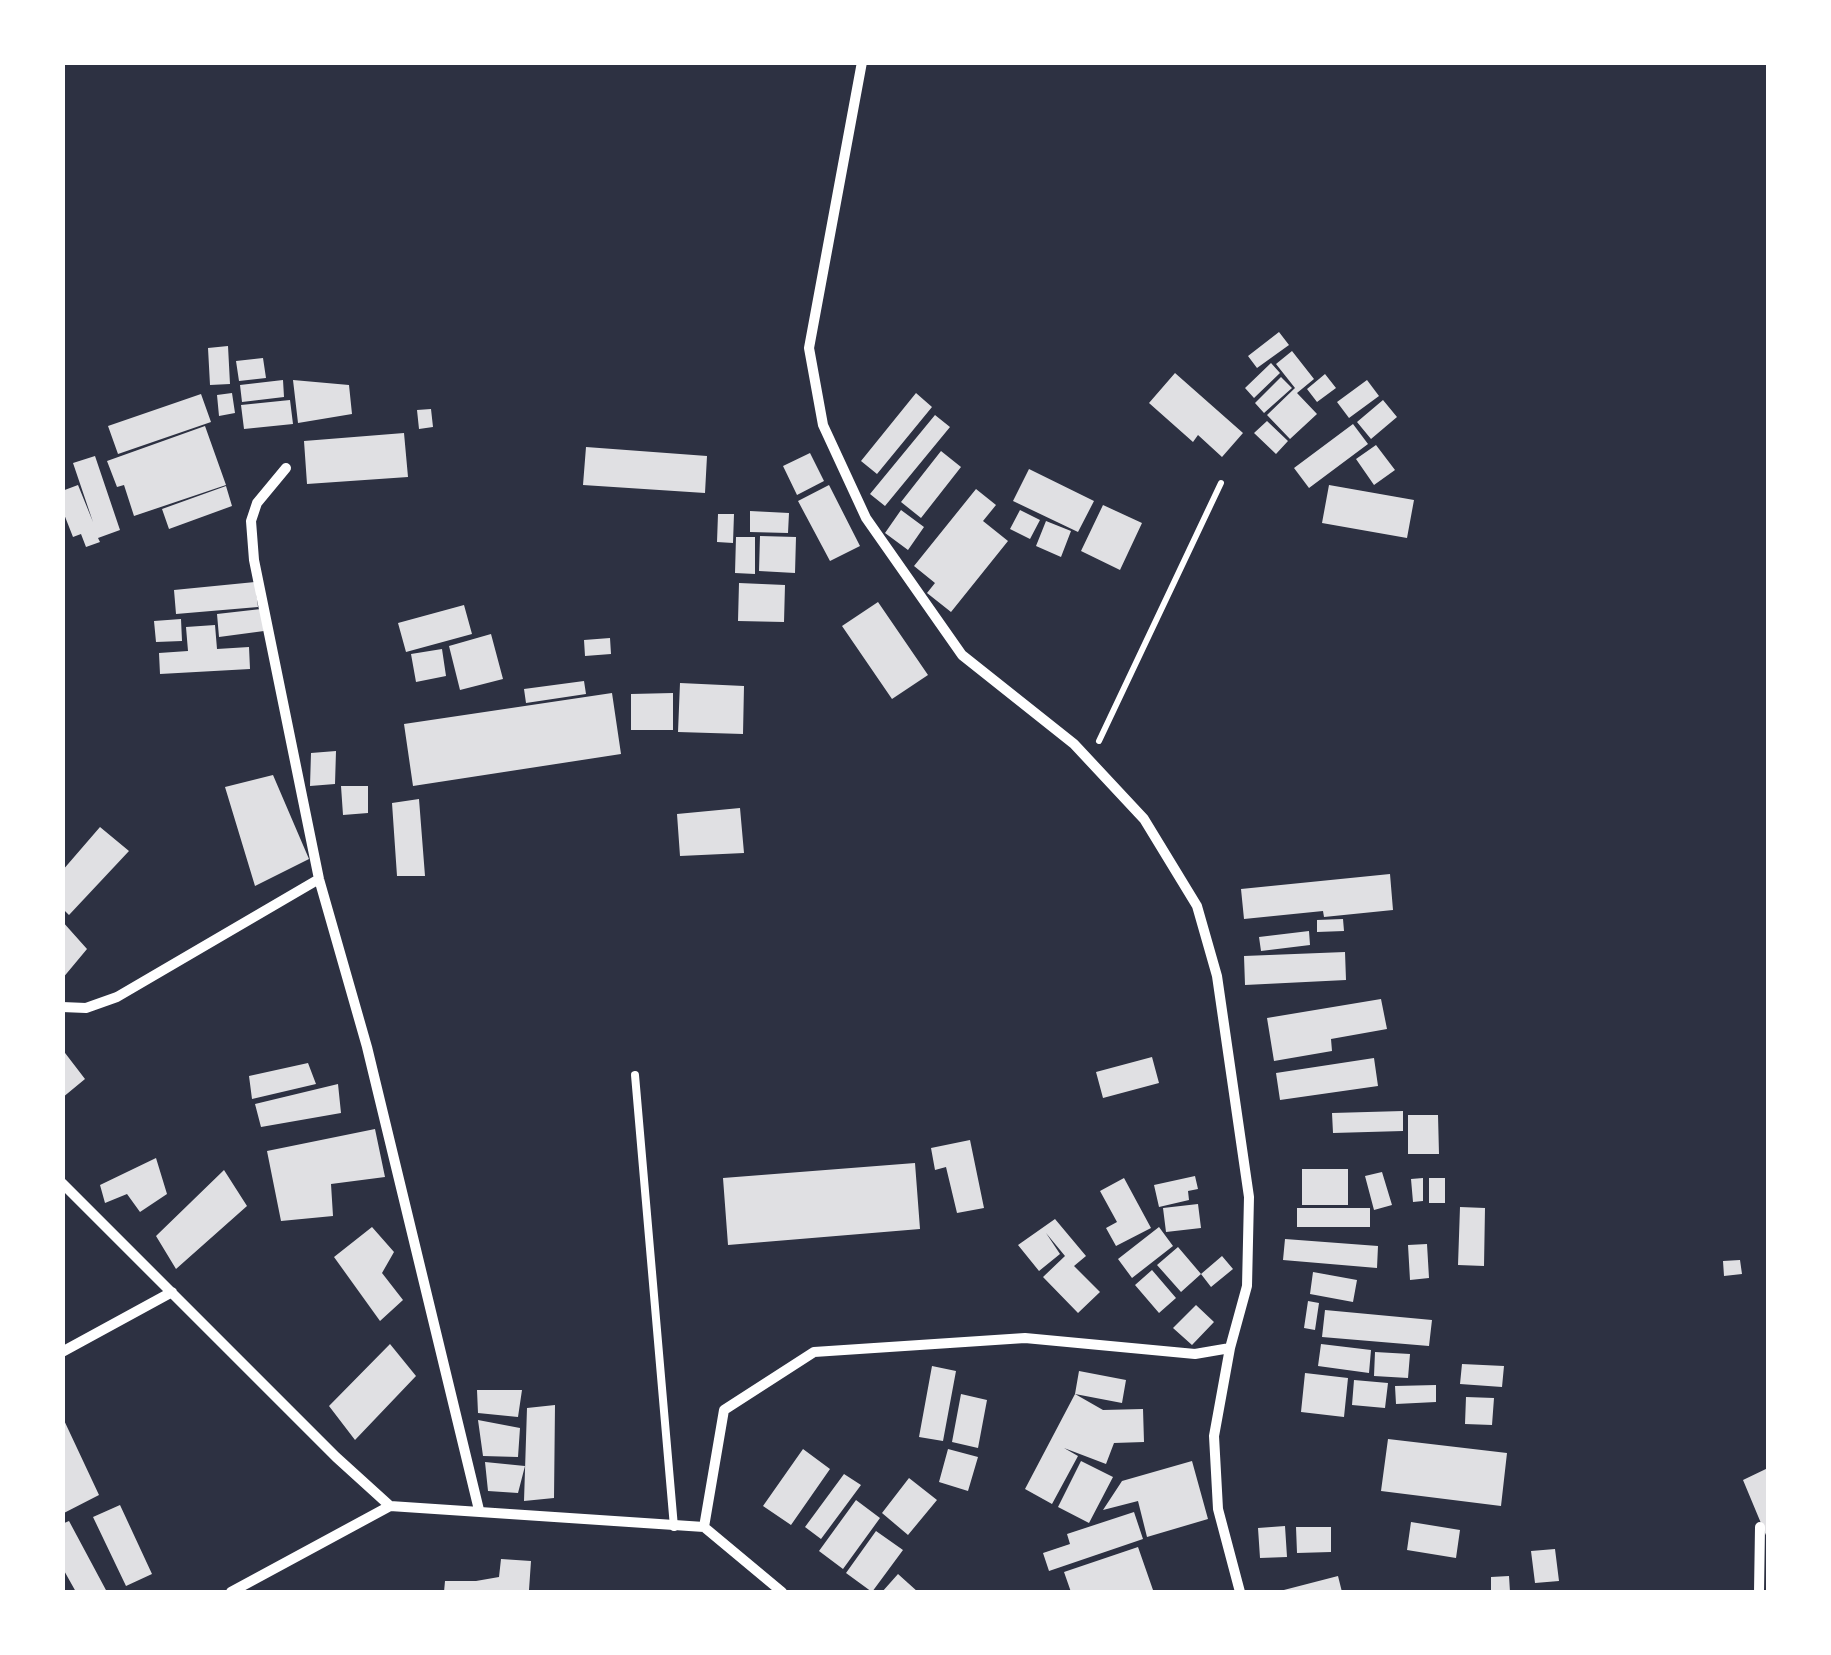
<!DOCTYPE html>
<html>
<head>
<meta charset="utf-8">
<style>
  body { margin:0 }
  #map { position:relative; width:1831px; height:1655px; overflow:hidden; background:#2d3142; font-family:Bitter,serif }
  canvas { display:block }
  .frame { position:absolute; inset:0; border:65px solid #fff; pointer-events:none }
</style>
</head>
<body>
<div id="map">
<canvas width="1831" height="1655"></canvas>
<div class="frame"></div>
</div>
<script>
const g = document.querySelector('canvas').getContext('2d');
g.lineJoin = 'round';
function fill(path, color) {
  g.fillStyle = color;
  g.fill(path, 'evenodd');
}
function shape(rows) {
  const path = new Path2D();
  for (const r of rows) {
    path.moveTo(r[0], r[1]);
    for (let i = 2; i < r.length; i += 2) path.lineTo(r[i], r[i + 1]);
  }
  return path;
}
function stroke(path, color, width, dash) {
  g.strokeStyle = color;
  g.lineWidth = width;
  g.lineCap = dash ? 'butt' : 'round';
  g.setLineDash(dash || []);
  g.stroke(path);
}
fill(shape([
  [1279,332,1289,345,1257,368,1248,356],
  [228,346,230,384,210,385,208,348],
  [1292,351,1314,379,1297,393,1317,414,1290,439,1267,415,1295,388,1276,364],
  [263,358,266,378,239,381,236,361],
  [1271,363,1280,373,1254,398,1245,388],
  [1175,373,1243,433,1222,457,1198,435,1193,442,1149,403],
  [1325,374,1336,388,1317,402,1307,389],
  [1281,377,1292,388,1264,413,1255,403],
  [283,380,284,397,242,402,240,385],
  [293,380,349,385,352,414,298,423],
  [1367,380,1379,396,1349,418,1337,402],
  [232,393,235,413,219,416,217,395],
  [916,393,932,407,877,474,861,461],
  [201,394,211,422,118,454,108,426],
  [290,400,293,424,244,429,241,405],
  [1383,400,1397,417,1371,439,1357,422],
  [431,409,433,427,419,429,417,410],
  [935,415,950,427,885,506,870,494],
  [1267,421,1288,441,1276,454,1254,433],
  [1353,424,1368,444,1309,488,1294,468],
  [205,426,226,485,134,516,124,485,117,487,107,461],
  [404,433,408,477,307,484,304,441],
  [1376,445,1395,470,1374,485,1356,459],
  [586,447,707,456,705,493,583,485],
  [941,451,961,467,921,518,901,502],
  [810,453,824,481,797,495,783,466],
  [95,456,120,530,98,538,100,542,86,547,81,534,73,537,62,509,62,491,78,485,93,522,73,463],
  [1029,469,1094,501,1078,532,1013,501],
  [829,485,860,546,830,561,798,501],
  [1329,485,1414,500,1407,538,1322,523],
  [226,486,232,506,169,529,162,509],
  [976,489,996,505,983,521,1008,541,951,612,927,593,935,583,914,566],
  [1103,505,1142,523,1120,570,1081,551],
  [901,510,924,527,908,550,885,533],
  [1020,510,1040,520,1030,539,1010,529],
  [750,511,789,513,788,533,750,532],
  [718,514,734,514,733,543,717,542],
  [1046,521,1071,531,1061,557,1036,546],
  [760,536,796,537,795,573,759,571],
  [736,537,755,537,755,574,735,573],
  [255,582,258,607,176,614,174,590],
  [739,583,785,585,784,622,738,621],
  [878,602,928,675,892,699,842,626],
  [464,605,472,634,406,652,398,623],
  [261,609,264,631,219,637,217,614],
  [181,619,182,641,156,642,154,621],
  [215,625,217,649,249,647,250,669,160,674,159,653,188,651,186,627],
  [491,634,503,679,460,690,449,646],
  [610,638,611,654,585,656,584,640],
  [442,649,446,676,416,682,411,654],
  [584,681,586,694,526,703,524,689],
  [680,683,744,686,743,734,678,732],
  [612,693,621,754,413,786,404,724],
  [673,693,673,730,631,730,631,694],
  [336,751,335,784,310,786,311,753],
  [273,775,309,859,255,886,225,787],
  [341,786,368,786,368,813,343,815],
  [419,799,425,876,397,876,392,803],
  [740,808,744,853,680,856,677,814],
  [100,827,129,851,69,915,62,908,62,871],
  [1390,874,1393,910,1324,917,1323,911,1244,919,1241,889],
  [1343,919,1344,931,1317,932,1317,920],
  [62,921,87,949,62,979],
  [1309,931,1310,945,1261,951,1259,937],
  [1345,952,1346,980,1245,985,1244,956],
  [1381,999,1387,1029,1331,1039,1332,1051,1274,1061,1267,1018],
  [62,1049,85,1079,62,1098],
  [1152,1057,1159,1083,1103,1098,1096,1072],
  [1374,1058,1378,1086,1280,1100,1276,1073],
  [308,1063,316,1084,252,1099,249,1076],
  [338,1084,341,1113,261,1127,255,1104],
  [1403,1111,1403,1131,1333,1133,1332,1113],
  [1408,1115,1438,1115,1439,1154,1408,1154],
  [375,1129,385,1177,331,1184,333,1216,281,1221,267,1151],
  [970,1140,984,1208,957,1213,946,1167,935,1170,931,1148],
  [156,1158,167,1194,140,1212,127,1194,105,1203,100,1185],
  [915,1163,920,1229,728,1245,723,1178],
  [1302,1169,1348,1169,1348,1205,1302,1205],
  [224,1170,247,1206,176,1269,156,1236],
  [1382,1172,1392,1205,1374,1210,1365,1176],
  [1195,1176,1198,1189,1188,1191,1189,1200,1159,1207,1154,1185],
  [1124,1178,1151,1228,1116,1246,1106,1228,1117,1222,1100,1191],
  [1423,1178,1423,1201,1413,1202,1411,1179],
  [1429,1178,1445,1178,1445,1203,1429,1203],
  [1198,1204,1201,1228,1166,1232,1163,1208],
  [1460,1207,1485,1208,1484,1266,1458,1265],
  [1297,1208,1370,1208,1370,1227,1297,1227],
  [1055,1219,1086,1256,1074,1266,1100,1292,1078,1313,1043,1277,1065,1256,1046,1233,1060,1254,1039,1271,1018,1245],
  [372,1227,394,1252,382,1273,403,1300,380,1321,334,1257],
  [1159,1227,1173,1246,1132,1278,1118,1259],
  [1285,1239,1378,1246,1377,1268,1283,1260],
  [1427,1244,1429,1278,1410,1280,1408,1245],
  [1178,1247,1201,1274,1181,1292,1157,1265],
  [1222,1256,1233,1269,1211,1287,1201,1274],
  [1740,1260,1742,1274,1724,1276,1723,1261],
  [1152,1270,1176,1298,1159,1313,1135,1285],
  [1313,1272,1357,1280,1353,1302,1310,1294],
  [1308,1301,1319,1303,1315,1330,1304,1328],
  [1196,1305,1214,1322,1192,1345,1173,1328],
  [1325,1310,1432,1320,1429,1346,1322,1337],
  [390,1344,416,1376,355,1440,329,1406],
  [1321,1344,1371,1350,1369,1373,1318,1366],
  [1375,1352,1410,1354,1408,1378,1374,1376],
  [1462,1364,1504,1366,1502,1387,1460,1384],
  [932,1366,956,1371,943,1441,919,1437],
  [1079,1371,1126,1380,1122,1403,1075,1394],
  [1305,1373,1348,1378,1344,1417,1301,1412],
  [1354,1380,1388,1383,1385,1408,1352,1405],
  [1436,1385,1436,1402,1396,1404,1395,1386],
  [477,1390,522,1390,518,1417,478,1413],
  [961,1394,987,1400,978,1448,952,1442],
  [1075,1394,1103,1410,1143,1409,1144,1442,1114,1443,1106,1464,1064,1448,1078,1456,1052,1504,1025,1489],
  [1466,1397,1494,1398,1492,1425,1465,1424],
  [555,1405,554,1498,524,1501,527,1408],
  [62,1416,99,1495,62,1514],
  [478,1420,520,1428,518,1457,483,1456],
  [1388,1439,1507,1453,1501,1506,1381,1491],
  [803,1449,830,1469,791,1525,763,1506],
  [948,1449,978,1457,968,1491,939,1482],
  [1081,1461,1113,1477,1089,1523,1058,1507],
  [1192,1461,1208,1519,1147,1537,1138,1501,1103,1510,1122,1481],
  [485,1462,525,1466,518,1493,488,1491],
  [1768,1468,1768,1540,1743,1480],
  [844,1474,861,1485,821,1539,805,1527],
  [909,1478,937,1500,908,1535,882,1513],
  [856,1500,880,1518,843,1569,819,1551],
  [120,1505,152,1574,126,1586,93,1517],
  [1134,1512,1143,1539,1049,1571,1043,1553,1070,1544,1067,1534],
  [69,1521,107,1592,76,1592,62,1567,62,1524],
  [1411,1522,1460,1530,1456,1558,1407,1550],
  [1285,1526,1287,1557,1260,1558,1258,1528],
  [1296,1527,1331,1527,1331,1552,1297,1553],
  [876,1531,903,1550,872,1592,846,1573],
  [1138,1547,1153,1590,1071,1592,1064,1572],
  [1555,1549,1559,1581,1535,1583,1531,1551],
  [501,1559,531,1561,529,1590,444,1592,445,1581,476,1581,499,1577],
  [898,1574,918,1592,882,1592],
  [1338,1576,1342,1592,1280,1592,1280,1591],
  [1509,1576,1510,1592,1491,1592,1491,1577]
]), '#e0e0e3');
stroke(shape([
  [1099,741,1221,483]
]), '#fff', 6);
stroke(shape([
  [635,1075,674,1527]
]), '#fff', 8);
stroke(shape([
  [862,62,809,348,823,425,866,518,962,655,1074,744,1144,819,1197,906,1217,976,1249,1197,1247,1286,1230,1348,1214,1436,1218,1509,1240,1592],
  [286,468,257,503,251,521,254,560,319,879,367,1047,479,1510],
  [62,1007,86,1008,117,997,319,879],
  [62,1183,336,1457,390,1506],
  [62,1352,172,1292],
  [704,1527,724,1410,814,1352,1025,1338,1195,1354,1230,1348],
  [231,1592,390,1506,704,1527,782,1592],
  [1759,1592,1760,1527]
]), '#fff', 10);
</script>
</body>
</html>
